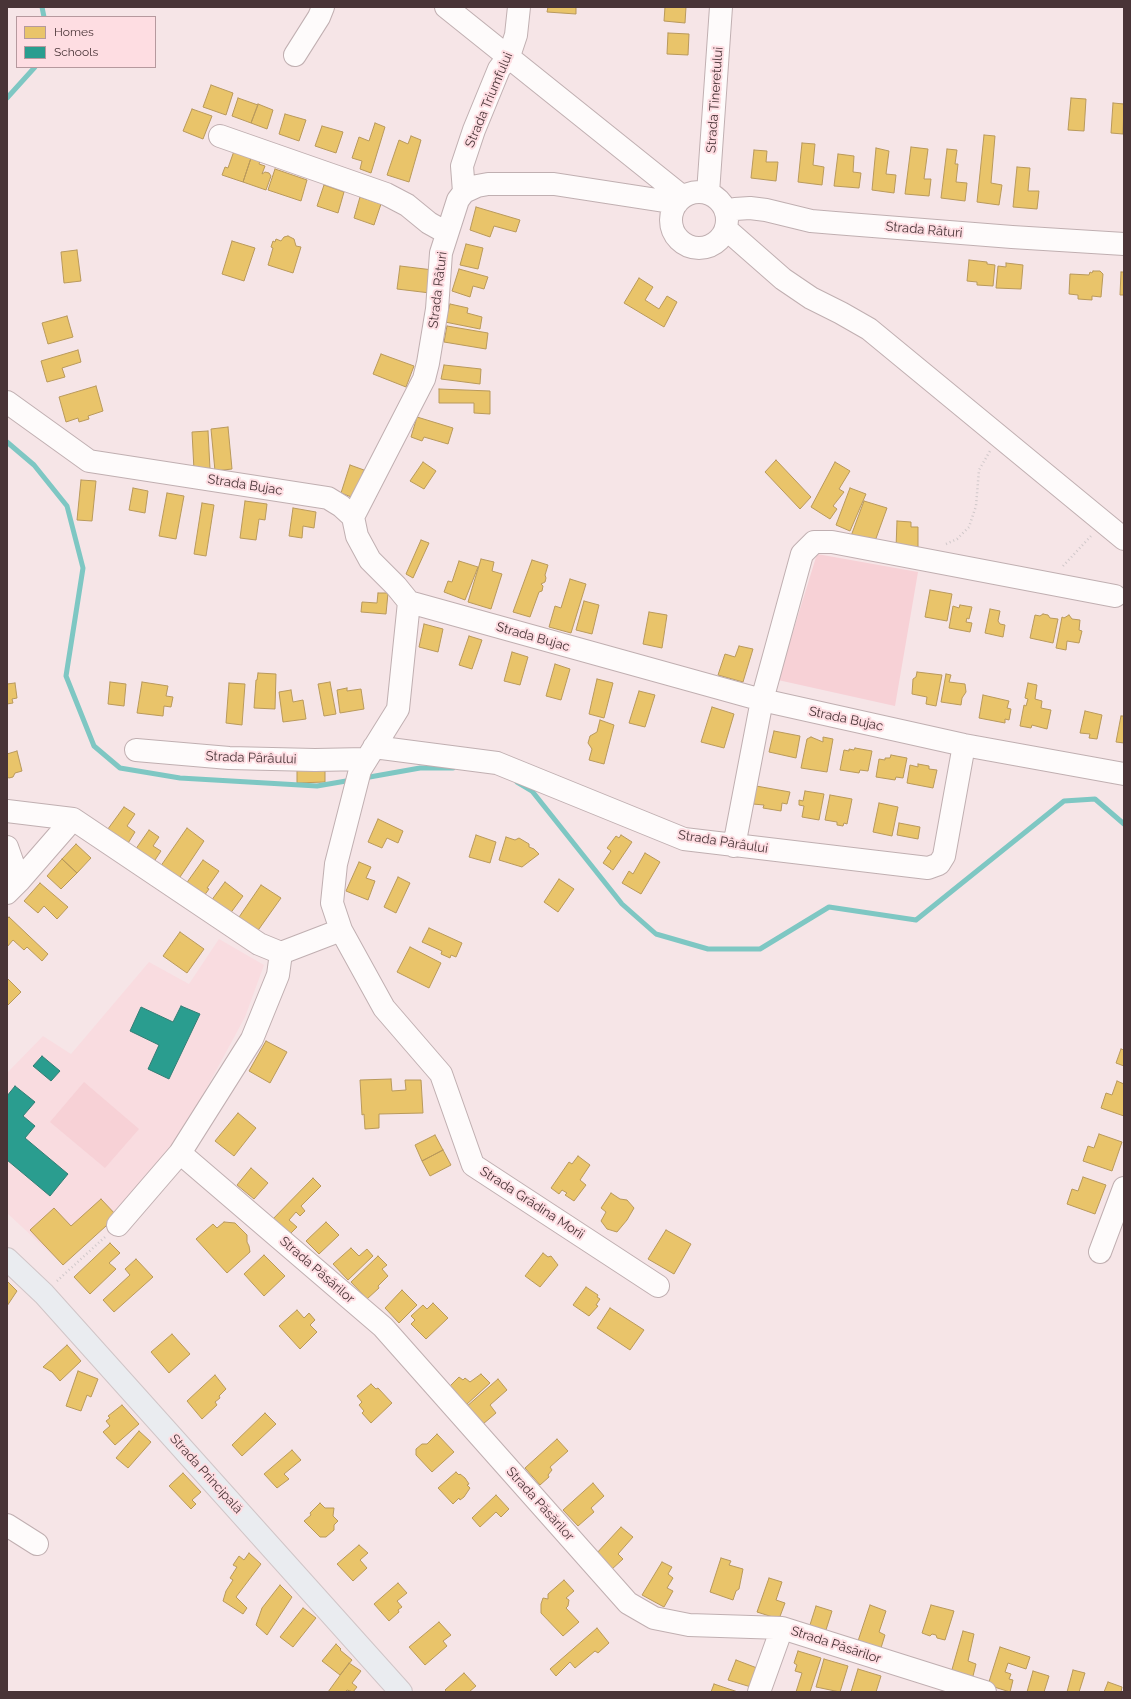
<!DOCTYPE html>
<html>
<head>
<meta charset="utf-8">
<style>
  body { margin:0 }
  #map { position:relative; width:1131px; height:1699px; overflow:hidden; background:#f6e5e7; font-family:Raleway,sans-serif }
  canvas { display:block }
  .frame { position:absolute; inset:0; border:8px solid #493437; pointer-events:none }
  .legend { position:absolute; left:16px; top:16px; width:140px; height:52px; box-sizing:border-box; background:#fedde2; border:1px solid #b6999e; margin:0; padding:5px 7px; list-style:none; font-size:12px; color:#493437 }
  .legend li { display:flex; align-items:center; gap:8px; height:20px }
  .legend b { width:20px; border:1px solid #b6999e }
</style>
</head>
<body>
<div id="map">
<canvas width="1131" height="1699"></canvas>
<div class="frame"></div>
<ul class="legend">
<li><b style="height:11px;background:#e9c46a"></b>Homes</li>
<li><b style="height:11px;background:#2a9d8f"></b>Schools</li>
</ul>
</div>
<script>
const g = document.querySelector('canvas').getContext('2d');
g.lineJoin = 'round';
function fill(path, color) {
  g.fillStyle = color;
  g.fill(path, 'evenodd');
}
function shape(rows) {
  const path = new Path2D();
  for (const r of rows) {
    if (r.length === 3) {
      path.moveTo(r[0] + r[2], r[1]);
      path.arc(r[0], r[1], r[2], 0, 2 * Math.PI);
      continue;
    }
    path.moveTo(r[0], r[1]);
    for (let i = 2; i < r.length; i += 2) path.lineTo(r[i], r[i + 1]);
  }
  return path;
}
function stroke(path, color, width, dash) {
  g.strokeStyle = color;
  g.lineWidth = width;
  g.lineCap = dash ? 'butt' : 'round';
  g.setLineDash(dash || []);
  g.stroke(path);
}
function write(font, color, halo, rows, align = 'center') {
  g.font = font + ' Raleway,sans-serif';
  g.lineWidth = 4;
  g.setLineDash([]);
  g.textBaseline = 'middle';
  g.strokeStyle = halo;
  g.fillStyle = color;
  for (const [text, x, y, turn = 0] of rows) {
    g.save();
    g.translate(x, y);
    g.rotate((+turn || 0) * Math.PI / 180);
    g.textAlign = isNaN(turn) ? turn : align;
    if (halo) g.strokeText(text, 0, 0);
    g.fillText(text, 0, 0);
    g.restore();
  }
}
fill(shape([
  [219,939,264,965,245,1017,184,1130,147,1179,63,1265,7,1213,7,1073,43,1036,71,1054,149,962,189,984]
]), '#f9dce0');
fill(shape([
  [817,554,918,572,895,706,778,680],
  [84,1082,139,1129,105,1168,50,1122]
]), '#f7d1d6');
const homes = shape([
  [548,7,576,7,576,14,547,12,548,7],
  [665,7,686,7,685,23,664,21,665,7],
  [668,33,689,34,688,55,667,54,668,33],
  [211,85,233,93,226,115,203,107,211,85],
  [238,98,258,105,251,123,232,116,238,98],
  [1071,98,1086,99,1084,131,1068,130,1071,98],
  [1113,103,1124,104,1123,134,1111,133,1113,103],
  [258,104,273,110,267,129,251,123,258,104],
  [192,109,212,116,203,139,183,131,192,109],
  [285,114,306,120,299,141,279,134,285,114],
  [375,123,385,127,371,173,360,169,362,161,352,158,359,137,369,141,375,123],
  [322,126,343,132,336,153,315,146,322,126],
  [984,135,995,136,991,183,1002,185,999,205,977,202,984,135],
  [411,136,421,140,409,182,387,175,399,140,408,144,411,136],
  [802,143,815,144,813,165,824,167,822,185,798,182,802,143],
  [911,147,928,149,924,179,931,179,929,196,905,194,911,147],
  [876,148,889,151,886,174,896,175,894,193,872,190,876,148],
  [947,149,957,150,955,164,958,164,956,182,967,183,965,201,941,198,947,149],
  [754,150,767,151,766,162,778,162,776,181,751,178,754,150],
  [234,151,252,155,243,182,222,175,225,167,228,168,234,151],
  [838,154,854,156,853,172,861,173,859,188,834,186,838,154],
  [252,155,261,158,259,164,265,166,262,174,265,172,269,173,271,176,266,190,243,182,252,155],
  [1017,167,1030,168,1028,191,1039,191,1037,209,1013,207,1017,167],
  [275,169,307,180,301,201,268,190,275,169],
  [324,185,344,192,338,213,317,206,324,185],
  [360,197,381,204,374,225,354,218,360,197],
  [476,207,520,220,516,232,494,226,490,237,470,230,476,207],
  [288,236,294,239,296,246,301,247,293,273,268,265,273,248,271,247,273,241,275,242,276,239,281,241,284,237,288,236],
  [232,241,255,248,244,281,222,274,232,241],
  [466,244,483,248,478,269,460,265,466,244],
  [77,250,81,281,64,283,61,252,77,250],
  [969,260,987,262,987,264,995,265,993,286,977,285,977,282,967,281,969,260],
  [1006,263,1023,265,1021,289,996,288,998,266,1006,267,1006,263],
  [400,266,433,270,430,293,397,289,400,266],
  [459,269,488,277,484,289,473,286,470,297,452,291,459,269],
  [1093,271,1100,271,1103,274,1101,297,1092,296,1092,300,1078,299,1078,295,1069,294,1070,274,1089,275,1090,272,1092,273,1093,271],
  [1121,272,1124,272,1124,295,1120,295,1121,272],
  [639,278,653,287,645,300,659,309,667,296,677,302,664,327,624,303,639,278],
  [450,304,468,308,467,313,482,317,480,329,445,322,450,304],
  [67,316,73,337,48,344,42,323,67,316],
  [447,326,488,333,486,349,444,342,447,326],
  [78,350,81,362,62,368,65,377,47,382,41,361,78,350],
  [381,354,414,366,406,387,373,374,381,354],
  [444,365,481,369,480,384,441,379,444,365],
  [96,386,103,411,88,416,89,419,79,422,78,418,66,422,59,397,96,386],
  [439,389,490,391,490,414,474,413,474,403,439,403,439,389],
  [417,417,453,428,448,444,424,437,422,441,411,437,417,417],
  [228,427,232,469,215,471,211,429,228,427],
  [208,431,210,469,194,470,192,432,208,431],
  [776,460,811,497,800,509,765,472,776,460],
  [423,462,436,471,424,489,410,481,423,462],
  [835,462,850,471,839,489,844,492,833,506,837,509,830,519,811,507,835,462],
  [350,465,364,470,354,498,341,493,350,465],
  [81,480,96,481,92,521,77,520,81,480],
  [133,488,148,491,145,513,129,510,133,488],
  [850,488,866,494,850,531,836,525,850,488],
  [167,493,184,496,176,539,159,536,167,493],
  [245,501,267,504,265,520,259,519,256,540,240,538,245,501],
  [864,501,887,508,874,544,851,536,864,501],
  [202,503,214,505,206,556,194,554,202,503],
  [293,508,316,512,314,528,303,526,302,538,289,536,293,508],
  [897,521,911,522,911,527,918,527,918,547,909,549,896,548,897,521],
  [421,540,429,543,413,578,406,574,421,540],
  [481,559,494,562,492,571,502,574,491,609,468,602,481,559],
  [532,560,548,565,545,575,546,578,545,582,541,584,543,586,542,591,539,592,530,617,513,612,532,560],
  [459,561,478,567,465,600,444,592,448,581,452,582,459,561],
  [570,579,586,584,571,633,549,627,555,606,561,608,570,579],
  [930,590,952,594,947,621,925,617,930,590],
  [378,593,388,593,386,614,361,612,362,602,377,603,378,593],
  [584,601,599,605,592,634,576,630,584,601],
  [960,605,972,607,969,619,967,618,966,622,972,623,970,632,949,628,953,606,959,608,960,605],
  [990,609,1000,611,998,621,1000,624,1005,625,1003,637,985,633,990,609],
  [649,612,667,615,662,648,643,644,649,612],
  [1043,614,1048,615,1050,618,1058,619,1053,643,1030,638,1035,615,1040,616,1043,614],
  [1069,615,1072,619,1080,620,1079,630,1082,631,1079,643,1067,641,1066,650,1056,648,1062,617,1064,618,1069,615],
  [424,624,443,629,438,652,419,647,424,624],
  [469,636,482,640,472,669,459,665,469,636],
  [739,646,753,649,743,682,718,675,725,654,735,657,739,646],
  [512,652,528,657,520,685,504,681,512,652],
  [555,664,570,669,561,700,546,696,555,664],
  [917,672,942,675,936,706,926,704,927,697,912,694,913,679,916,677,917,672],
  [258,673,276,674,275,709,254,708,256,680,257,680,258,673],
  [946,674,951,675,949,682,965,684,966,692,962,698,961,705,941,702,946,674],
  [597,679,613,683,604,718,589,714,597,679],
  [110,682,126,684,124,706,108,704,110,682],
  [142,682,168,686,166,696,173,697,171,707,164,706,163,716,137,713,142,682],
  [330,682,336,714,324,716,318,684,330,682],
  [15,683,17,698,12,699,13,703,7,704,7,684,15,683],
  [229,683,245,684,242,725,226,723,229,683],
  [1028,683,1037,685,1035,699,1042,701,1041,708,1051,710,1047,729,1032,725,1031,728,1020,726,1024,705,1026,706,1028,699,1025,698,1028,683],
  [347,688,347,691,361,689,364,709,340,713,337,690,347,688],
  [291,690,293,702,303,700,306,719,283,722,279,692,291,690],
  [639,691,655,695,645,727,629,723,639,691],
  [983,695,1009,701,1007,708,1011,709,1009,720,1005,719,1005,723,979,718,983,695],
  [712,707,734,714,724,748,701,742,712,707],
  [1085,711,1102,715,1097,739,1089,738,1090,734,1080,733,1085,711],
  [1121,716,1124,716,1124,743,1116,742,1121,716],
  [600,720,614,725,604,764,589,760,592,749,588,743,590,736,597,732,600,720],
  [774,731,800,736,796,758,769,752,774,731],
  [811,737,823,742,823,737,833,739,827,772,801,768,807,739,811,737],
  [855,748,872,751,868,771,860,770,859,773,840,770,844,750,849,751,849,749,854,750,855,748],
  [17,751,22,771,15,773,13,777,9,778,7,777,7,754,17,751],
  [891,755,907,758,903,778,896,777,895,780,876,777,879,759,885,760,885,758,890,758,891,755],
  [918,764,929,766,929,769,937,770,933,788,907,783,910,765,918,767,918,764],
  [325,767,325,782,297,783,297,768,325,767],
  [756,786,790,792,787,804,782,803,781,811,763,808,764,805,753,804,756,786],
  [805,791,824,794,819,820,802,817,804,806,799,805,799,800,803,801,805,791],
  [830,795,852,799,847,824,844,823,843,826,837,825,837,822,825,820,830,795],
  [879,803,898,807,892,836,873,832,879,803],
  [124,807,135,814,127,826,135,832,125,848,105,833,124,807],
  [378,819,403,831,398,843,387,838,382,848,368,842,378,819],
  [899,823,920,827,918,839,897,835,899,823],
  [187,828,204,841,176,883,158,870,187,828],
  [149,830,159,837,153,846,161,851,151,866,133,853,149,830],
  [476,835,496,842,490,863,469,857,476,835],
  [621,835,632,842,613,870,603,863,611,851,607,848,616,836,619,838,621,835],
  [506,837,515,840,519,838,529,844,529,847,534,849,539,854,522,867,499,860,506,837],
  [76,844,91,858,77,873,62,859,76,844],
  [645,853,660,862,641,894,622,883,629,871,633,874,645,853],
  [62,859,77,873,61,889,47,876,62,859],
  [203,860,219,871,207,888,209,889,201,900,183,888,203,860],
  [359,862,371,867,366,878,375,881,368,900,346,891,359,862],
  [398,877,410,883,396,913,384,907,398,877],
  [559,879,574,889,558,912,544,902,559,879],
  [225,882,243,896,227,918,208,905,225,882],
  [40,883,68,907,57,919,44,906,38,913,24,901,40,883],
  [261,885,281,898,254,936,235,923,261,885],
  [9,917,48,954,42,961,27,947,24,950,13,940,7,947,7,919,9,917],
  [429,928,462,943,456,957,451,955,450,958,441,954,442,951,422,942,429,928],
  [180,932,204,949,187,973,163,956,180,932],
  [410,947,441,963,429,988,397,972,410,947],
  [7,978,21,992,7,1006,7,978],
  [266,1041,287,1052,270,1083,249,1071,266,1041],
  [1121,1049,1124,1050,1124,1066,1116,1063,1121,1049],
  [391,1079,392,1091,406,1090,405,1080,421,1080,423,1113,379,1114,379,1128,365,1129,364,1114,362,1115,360,1080,391,1079],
  [1117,1081,1124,1084,1124,1116,1101,1108,1106,1093,1112,1095,1117,1081],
  [238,1113,256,1128,234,1156,215,1141,238,1113],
  [1099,1134,1122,1142,1112,1171,1083,1161,1088,1146,1094,1148,1099,1134],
  [435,1135,443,1150,422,1161,415,1145,435,1135],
  [443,1150,451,1165,430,1176,422,1161,443,1150],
  [578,1156,590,1165,580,1180,586,1185,574,1201,565,1195,567,1193,562,1190,559,1194,551,1188,569,1162,572,1164,578,1156],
  [251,1168,268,1183,254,1199,237,1185,251,1168],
  [1083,1177,1106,1185,1095,1214,1067,1204,1072,1189,1078,1191,1083,1177],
  [313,1178,321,1186,301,1206,305,1211,300,1216,296,1212,289,1220,297,1227,285,1239,269,1223,313,1178],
  [611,1193,620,1199,627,1200,634,1208,627,1220,617,1232,607,1229,601,1221,606,1212,601,1208,611,1193],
  [101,1199,117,1216,63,1265,30,1230,54,1208,71,1226,101,1199],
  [224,1222,235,1223,247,1235,247,1242,249,1246,250,1252,227,1273,196,1239,213,1224,217,1228,224,1222],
  [326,1222,339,1235,319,1254,306,1241,326,1222],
  [666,1230,691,1244,674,1274,648,1259,666,1230],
  [110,1243,120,1253,109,1263,116,1269,90,1294,74,1277,110,1243],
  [351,1248,359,1256,367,1249,373,1256,348,1280,333,1264,351,1248],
  [543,1253,548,1257,551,1256,558,1265,540,1287,525,1276,543,1253],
  [264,1255,285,1276,264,1296,244,1274,264,1255],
  [378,1256,387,1265,382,1269,388,1276,378,1286,379,1288,367,1299,351,1282,378,1256],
  [136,1259,153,1277,114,1312,103,1300,130,1275,125,1269,136,1259],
  [7,1281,17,1291,7,1306,7,1281],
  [586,1287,598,1295,597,1297,600,1299,596,1305,598,1306,589,1316,573,1305,586,1287],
  [402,1290,417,1305,399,1323,385,1308,402,1290],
  [433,1303,448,1318,426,1339,411,1324,415,1320,411,1316,423,1305,427,1309,433,1303],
  [610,1308,644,1330,630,1350,597,1328,610,1308],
  [297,1310,304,1318,309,1313,315,1320,310,1325,317,1332,300,1349,279,1326,297,1310],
  [172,1334,190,1354,169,1373,151,1352,172,1334],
  [67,1345,81,1361,60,1381,52,1372,43,1367,67,1345],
  [78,1371,98,1379,91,1397,87,1395,81,1411,66,1406,78,1371],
  [481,1374,490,1383,466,1405,449,1387,459,1377,463,1380,465,1378,470,1382,481,1374],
  [215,1375,226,1389,219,1396,220,1398,215,1402,217,1405,202,1419,187,1401,215,1375],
  [498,1379,507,1390,490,1405,496,1413,483,1424,466,1407,498,1379],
  [371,1384,376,1389,378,1388,392,1403,371,1423,362,1413,364,1411,359,1405,362,1402,357,1396,371,1384],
  [122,1405,139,1424,115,1445,103,1432,110,1426,106,1421,110,1418,108,1416,122,1405],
  [265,1413,276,1424,242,1456,232,1445,265,1413],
  [139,1431,151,1442,128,1468,116,1458,139,1431],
  [437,1434,454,1452,432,1472,416,1455,416,1449,422,1444,427,1444,437,1434],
  [557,1439,568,1451,550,1467,552,1470,548,1475,549,1477,540,1485,525,1468,557,1439],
  [292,1450,301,1460,284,1474,289,1479,277,1488,264,1474,292,1450],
  [456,1472,459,1475,460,1474,465,1478,469,1484,467,1485,470,1488,464,1497,460,1500,459,1498,453,1504,438,1488,456,1472],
  [183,1473,201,1492,192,1500,196,1504,191,1509,169,1486,183,1473],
  [593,1483,604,1496,591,1508,594,1512,578,1526,563,1510,593,1483],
  [496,1495,509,1509,501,1517,496,1512,480,1527,472,1518,496,1495],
  [320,1503,325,1508,334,1508,333,1516,338,1521,334,1525,334,1530,326,1537,320,1537,304,1521,311,1515,310,1513,320,1503],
  [621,1527,633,1537,618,1554,623,1559,611,1570,595,1555,621,1527],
  [359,1545,368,1553,360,1560,367,1568,353,1581,337,1564,359,1545],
  [249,1553,261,1564,236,1597,247,1608,243,1614,223,1601,226,1591,233,1580,230,1578,237,1567,233,1565,239,1556,244,1560,249,1553],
  [721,1558,731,1561,729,1565,743,1569,739,1589,736,1591,733,1600,710,1592,721,1558],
  [662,1562,672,1567,668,1574,673,1578,667,1588,673,1591,664,1607,642,1595,662,1562],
  [769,1578,782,1582,776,1600,785,1603,779,1619,757,1612,769,1578],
  [564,1580,574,1591,566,1598,569,1600,568,1606,566,1608,579,1622,563,1636,541,1613,541,1604,543,1598,548,1599,548,1594,564,1580],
  [398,1583,407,1593,397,1601,402,1607,398,1610,399,1612,389,1621,374,1604,398,1583],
  [280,1585,292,1597,267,1635,256,1625,262,1608,280,1585],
  [870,1605,886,1611,879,1632,885,1635,880,1651,857,1644,870,1605],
  [931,1605,954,1611,945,1640,937,1638,936,1635,932,1634,930,1636,922,1633,931,1605],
  [816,1606,832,1611,825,1633,809,1628,816,1606],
  [303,1608,316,1618,293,1647,280,1637,303,1608],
  [439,1622,451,1635,443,1641,447,1646,425,1665,409,1647,439,1622],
  [597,1628,609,1643,598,1653,595,1651,575,1668,570,1662,556,1676,550,1669,597,1628],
  [963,1631,974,1634,968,1661,976,1664,972,1680,951,1673,963,1631],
  [336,1644,341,1649,340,1650,352,1660,340,1675,322,1661,336,1644],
  [1000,1647,1030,1657,1026,1669,1008,1663,1005,1672,1011,1674,1009,1679,1013,1680,1010,1692,988,1685,1000,1647],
  [798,1651,821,1658,810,1692,796,1692,802,1673,795,1671,797,1665,794,1663,798,1651],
  [824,1659,848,1666,840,1692,816,1687,824,1659],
  [736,1660,757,1668,751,1687,728,1680,736,1660],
  [349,1663,361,1671,352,1683,357,1687,353,1692,347,1690,345,1692,328,1692,349,1663],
  [858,1669,881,1676,876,1692,851,1692,858,1669],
  [1073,1670,1085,1673,1079,1692,1067,1692,1073,1670],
  [1033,1671,1049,1676,1044,1692,1027,1692,1033,1671],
  [464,1673,476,1686,469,1692,447,1692,445,1690,464,1673],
  [1108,1682,1122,1687,1121,1692,1104,1692,1108,1682],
  [714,1684,738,1692,711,1692,714,1684]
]);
fill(homes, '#e9c46a');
stroke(homes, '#b9995b', 1);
const schools = shape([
  [181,1006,200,1014,169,1079,148,1069,159,1045,130,1031,141,1007,173,1022,181,1006],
  [42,1056,60,1071,51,1081,33,1066,42,1056],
  [15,1086,35,1102,23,1116,35,1126,25,1138,68,1174,50,1196,7,1160,7,1096,15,1086]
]);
fill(schools, '#2a9d8f');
stroke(schools, '#337e75', 1);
stroke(shape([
  [42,7,44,17],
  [7,98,35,67],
  [7,442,34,465,67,506,83,568,66,676,94,746,120,768,180,778,317,786,352,780],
  [364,778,420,768,453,768],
  [517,782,532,791,622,904,656,934,708,949,760,949,829,907,916,920,1064,801,1095,799,1124,824]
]), '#7ec7c3', 5);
const minor = shape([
  [446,7,683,197],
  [295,55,319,17,323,7],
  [220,136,386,194,407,205,429,223,447,233],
  [464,192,462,166,474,130,499,69,509,56,516,35,519,7],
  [699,220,28],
  [708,193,721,7],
  [726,212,735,209,750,208,766,210,811,221,835,223,1012,237,1124,244],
  [726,229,783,279,811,298,841,313,869,329,1124,539],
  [7,402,89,461,328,498,341,506,353,517,357,536,370,560,396,586,409,602,762,700,964,745,1124,774],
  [353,517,424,379,428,363,437,309,441,253,458,200,464,192,477,186,488,184,554,184,677,203],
  [374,747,497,763,684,839,928,868,939,864,944,856,964,745],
  [136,750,229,758,315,760,366,759],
  [7,811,73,819,259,944,281,953,341,930,332,903,336,864,360,770,398,709,409,602],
  [734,846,762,700,802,554,814,542,832,542,1115,596],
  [7,847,19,881],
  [7,893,19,881,73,819],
  [341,930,384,1008,441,1074,473,1165,658,1286],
  [180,1153,383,1327,628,1603,654,1618,689,1625,782,1628,985,1692],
  [118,1225,180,1153,252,1039,278,975,281,953],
  [1100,1252,1124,1188],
  [7,1525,37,1544],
  [759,1692,782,1628]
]);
const major = shape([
  [7,1259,44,1294,401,1692]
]);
stroke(minor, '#c0afb1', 24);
stroke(major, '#d0c5c7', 24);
stroke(shape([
  [946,544,957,539,969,527,976,506,979,470,990,451],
  [1063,566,1091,536],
  [57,1281,105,1237]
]), '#d0c8ca', 2.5, [1, 3]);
stroke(minor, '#fefbfb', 22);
stroke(major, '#eaecf0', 22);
write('13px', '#493437', '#fedde2', [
  ["Strada Triumfului",489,100,-67],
  ["Strada Tineretului",715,100,-86],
  ["Strada Râturi",924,230,5],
  ["Strada Râturi",438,290,-83],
  ["Strada Bujac",245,485,9],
  ["Strada Bujac",533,637,16],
  ["Strada Bujac",846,719,12],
  ["Strada Pârâului",251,758,2],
  ["Strada Pârâului",723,842,9],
  ["Strada Grădina Morii",532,1203,33],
  ["Strada Păsărilor",317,1270,41],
  ["Strada Principală",206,1474,48],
  ["Strada Păsărilor",540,1504,48],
  ["Strada Păsărilor",836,1645,18]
]);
</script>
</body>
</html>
